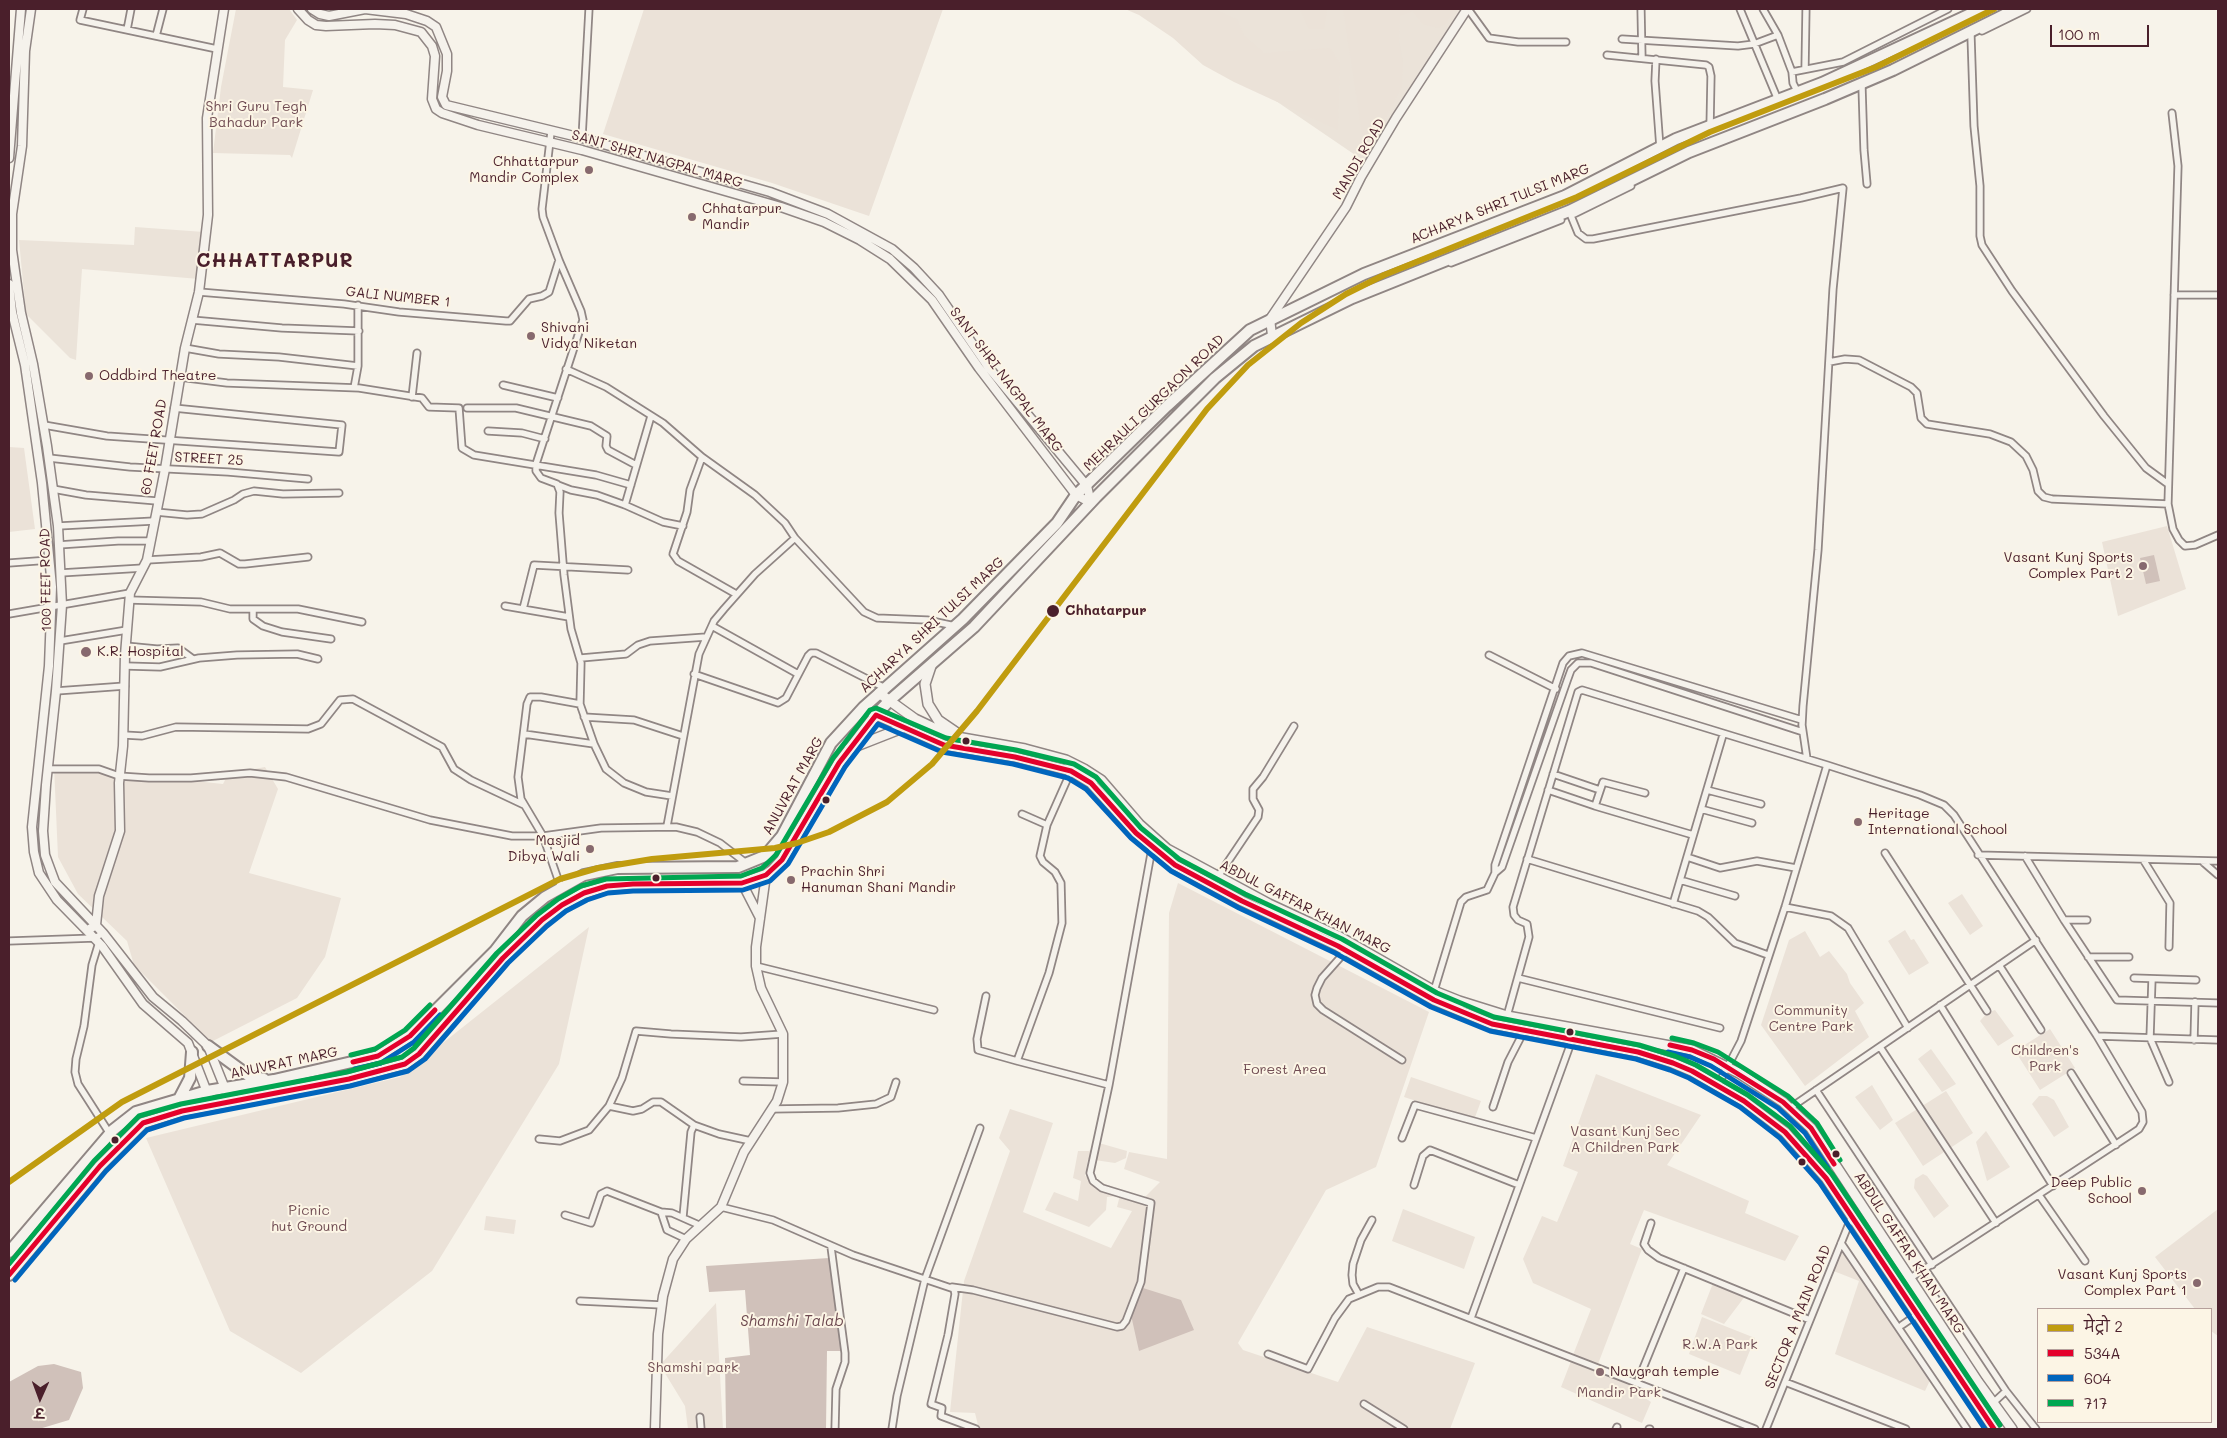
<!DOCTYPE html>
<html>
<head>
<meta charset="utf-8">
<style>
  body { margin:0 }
  #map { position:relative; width:2227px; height:1438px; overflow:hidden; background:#f7f3ea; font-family:Mali,"Playpen Sans Deva",sans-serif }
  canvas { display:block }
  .frame { position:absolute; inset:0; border:10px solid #4a1f2b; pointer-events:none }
  .legend { position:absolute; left:2037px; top:1308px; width:175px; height:115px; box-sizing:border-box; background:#fcf5e5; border:1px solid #b59f9b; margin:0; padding:6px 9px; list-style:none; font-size:15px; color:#4a1f2b }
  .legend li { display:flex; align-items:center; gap:10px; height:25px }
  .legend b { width:25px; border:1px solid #b59f9b }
  .north { position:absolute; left:15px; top:1373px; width:50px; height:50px; -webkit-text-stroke:4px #fcf5e5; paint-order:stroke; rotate:182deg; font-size:14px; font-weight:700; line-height:20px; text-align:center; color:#4a1f2b }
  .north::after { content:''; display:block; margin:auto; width:18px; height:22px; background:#4a1f2b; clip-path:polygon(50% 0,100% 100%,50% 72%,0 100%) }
  .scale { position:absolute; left:2050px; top:25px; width:99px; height:22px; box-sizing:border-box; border:2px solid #4a1f2b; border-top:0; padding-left:6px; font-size:15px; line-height:18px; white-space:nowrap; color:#4a1f2b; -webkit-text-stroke:4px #fcf5e5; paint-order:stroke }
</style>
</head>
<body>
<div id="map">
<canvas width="2227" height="1438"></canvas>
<div class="frame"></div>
<ul class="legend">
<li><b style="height:6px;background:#c09c0f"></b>मेट्रो 2</li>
<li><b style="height:6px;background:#e4002b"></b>534A</li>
<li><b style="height:6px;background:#0065bd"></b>604</li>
<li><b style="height:6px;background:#00a651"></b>717</li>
</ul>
<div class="north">उ</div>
<div class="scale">100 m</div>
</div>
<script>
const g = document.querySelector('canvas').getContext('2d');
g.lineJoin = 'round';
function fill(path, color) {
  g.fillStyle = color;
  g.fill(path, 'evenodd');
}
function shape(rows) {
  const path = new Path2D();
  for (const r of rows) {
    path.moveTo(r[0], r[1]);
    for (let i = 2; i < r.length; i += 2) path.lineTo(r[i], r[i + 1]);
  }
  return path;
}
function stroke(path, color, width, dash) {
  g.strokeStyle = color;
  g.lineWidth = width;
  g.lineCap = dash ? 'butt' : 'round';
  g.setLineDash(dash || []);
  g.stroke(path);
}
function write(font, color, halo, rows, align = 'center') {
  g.font = font + ' Mali,sans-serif';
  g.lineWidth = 4;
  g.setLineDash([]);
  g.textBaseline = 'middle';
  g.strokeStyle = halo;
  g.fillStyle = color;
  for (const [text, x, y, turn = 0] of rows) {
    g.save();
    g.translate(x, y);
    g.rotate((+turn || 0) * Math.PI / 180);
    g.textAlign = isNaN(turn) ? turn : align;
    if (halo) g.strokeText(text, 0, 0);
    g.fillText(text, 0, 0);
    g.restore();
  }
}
fill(shape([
  [1141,9,1462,9,1364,161],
  [135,227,204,232,199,279,82,269,76,360,70,358,26,314,19,240,134,245]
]), '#ebe3d9');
fill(shape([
  [236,9,289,9,297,20,285,40,283,87,313,90,292,158,290,155,213,153,221,87],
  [644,9,943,9,869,216,772,183,603,134],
  [1125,9,1214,9,1237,19,1244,36,1264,53,1330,48,1340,64,1338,130,1234,82,1203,65,1173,38,1139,15],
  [1300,9,1327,9,1324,29,1309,29],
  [1343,9,1454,9,1445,24,1438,28,1423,24,1413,11,1400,16,1399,41,1403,62,1402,86,1377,134,1366,137,1362,133],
  [9,447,24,448,35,529,9,532],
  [2167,526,2186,589,2118,616,2102,542],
  [54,766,223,784,228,774,265,767,278,789,249,873,341,898,325,957,297,998,211,1042,134,965,127,941,78,894,58,857],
  [1178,883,1429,1012,1376,1167,1326,1190,1238,1343,1243,1350,1338,1382,1367,1327,1475,1363,1450,1429,979,1429,975,1413,950,1412,964,1281,1010,1151,999,1138,1010,1109,1053,1123,1023,1212,1111,1248,1132,1211,1117,1207,1121,1191,1144,1198,1160,1182,1124,1169,1129,1152,1167,1159,1169,913],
  [1962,894,1983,926,1970,935,1948,903],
  [589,927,559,1064,432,1271,301,1373,230,1331,146,1138,400,1077],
  [1905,930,1911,940,1914,939,1929,963,1909,975,1888,941],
  [1805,931,1820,957,1829,951,1847,974,1850,983,1864,1003,1855,1011,1869,1037,1805,1086,1761,1025,1789,940],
  [1995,1010,2014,1036,1998,1046,1980,1021,1987,1013],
  [2050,1029,2075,1068,2040,1090,2015,1051],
  [1931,1049,1956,1084,1942,1092,1918,1059],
  [1596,1074,1701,1115,1667,1165,1749,1201,1745,1213,1799,1236,1785,1261,1644,1210,1630,1244,1642,1249,1598,1364,1573,1355,1591,1309,1533,1283,1523,1259,1542,1216,1557,1222,1578,1172,1563,1166],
  [1411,1077,1481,1101,1474,1120,1404,1097],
  [1872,1085,1893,1120,1880,1130,1855,1097],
  [1946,1091,1973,1133,1923,1166,1895,1123],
  [2039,1096,2047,1096,2054,1100,2069,1127,2054,1137,2032,1104],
  [1986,1131,2010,1167,1987,1181,1976,1142],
  [1099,1143,1127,1151,1126,1158,1115,1163,1088,1159,1085,1176,1113,1187,1117,1196,1107,1197,1106,1210,1089,1227,1045,1210,1054,1192,1078,1201,1081,1181,1073,1178,1078,1151,1089,1151],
  [1923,1174,1927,1176,1949,1206,1934,1218,1914,1188,1915,1179],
  [1403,1209,1475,1237,1464,1269,1392,1241],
  [2218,1209,2218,1336,2211,1331,2211,1309,2195,1309,2155,1257],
  [486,1216,516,1220,514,1234,484,1230],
  [1843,1242,1933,1374,1925,1391,1835,1354,1859,1281,1831,1270],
  [1715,1278,1749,1291,1724,1324,1701,1314],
  [716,1303,723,1429,688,1429,685,1406,660,1365],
  [1702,1317,1755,1338,1740,1375,1689,1354],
  [1573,1356,1635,1380,1642,1396,1651,1402,1642,1423,1561,1387]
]), '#ebe2d8');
fill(shape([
  [2154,555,2160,581,2146,584,2140,558],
  [829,1258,841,1351,827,1351,826,1429,726,1429,725,1358,750,1355,745,1290,709,1292,706,1266],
  [1143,1288,1181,1300,1194,1330,1139,1351,1131,1315],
  [54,1364,81,1372,83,1388,69,1420,39,1429,9,1429,9,1382,38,1366]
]), '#d0c1ba');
const street = shape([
  [83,9,80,20,217,49],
  [1468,9,1489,38,1518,42,1566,42],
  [1641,9,1642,58],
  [1740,9,1778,100],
  [1763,9,1778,35,1792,72,1793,83,1798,93],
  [127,30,131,9],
  [1982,31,2027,9],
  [156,36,163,9],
  [1971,36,1974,126,1980,186,1980,236,1982,245,2012,291,2104,416,2146,468,2168,484],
  [1622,39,1738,46,1754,44,1778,35],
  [1607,55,1706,65,1709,67,1711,76,1710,127],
  [1656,59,1655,81,1660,148],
  [1805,69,1806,9],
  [1792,72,1843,62,1948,9],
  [1862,87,1864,150,1867,184],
  [2172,113,2178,166,2168,504,2173,529,2179,540,2185,546,2195,545,2218,535],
  [551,132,542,209,543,217,559,260,581,311,583,320,536,464,536,471,541,478,557,484,560,492,559,513,564,575,571,629,581,663,580,704,594,744,606,769,624,783,646,792,672,796],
  [582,138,589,9],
  [1569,211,1578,233,1586,239,1593,239,1801,198,1843,188,1833,289,1818,550,1803,706,1802,725,1807,759],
  [1574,214,1631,186],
  [1451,263,1561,220],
  [199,292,344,304,399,312,506,321,510,321,529,299,542,296,549,292,559,260],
  [2174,295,2218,295],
  [192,320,282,328,359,331],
  [185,348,219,354,279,357,358,366],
  [1829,362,1845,359,1859,360,1911,387,1917,393,1921,418,1927,424,1990,434,2011,442,2026,456,2033,470,2038,491,2044,497,2052,499,2168,504],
  [566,369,606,387,663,423,702,457,755,495,785,523,795,538,864,612,877,618,927,620,955,626],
  [179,377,227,383,359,388,422,398,429,407,459,408,462,448,474,455,596,475,631,485],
  [503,385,558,398],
  [354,388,358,366,358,305],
  [412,397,417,353],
  [467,408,516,408,591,426,607,436,606,446,608,450,636,465],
  [44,425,107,436,339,452,342,425,174,408],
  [488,431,522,433,545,439],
  [702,457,690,490,687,512,673,554,678,561,736,594],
  [49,458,130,467,228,472,308,479],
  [558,485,571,490,597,495,625,505,663,522,683,526],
  [53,489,86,495,157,501],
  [625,505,651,416],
  [156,512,187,515,202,514,234,500,243,494,254,491,283,494,339,493],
  [58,526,154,521],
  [58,545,118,541,150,541],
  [147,560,201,557,220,553,239,564,245,564,308,557],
  [9,563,50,560],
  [60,573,143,568],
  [129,600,201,602,230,609,298,609,362,622],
  [505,606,569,617],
  [253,609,253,619,263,626,282,632,331,639],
  [523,609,534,565,628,570],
  [9,614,130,593],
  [712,626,798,674],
  [60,641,127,630],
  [126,646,157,649,178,648,193,659],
  [1489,655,1556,689],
  [581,658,626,654,638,645,650,641,706,637],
  [126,666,160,667,199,658,237,655,297,654,318,659],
  [694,674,778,703,786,698,808,656,811,653,816,653,885,688],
  [56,691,125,686],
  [584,717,634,720,683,736],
  [524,734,594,744],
  [124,735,142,736,176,727,308,729,321,724,340,700,353,699,442,747,454,769,471,780,524,805],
  [48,769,99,769,119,776,149,778,191,778,250,773,286,777,430,820,512,836,543,836,601,828,676,827,697,832,720,843,746,863],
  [1071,771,1047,825,1040,856,1043,862,1055,872,1061,883,1062,923,1049,973,1017,1061,1109,1085],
  [1553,774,1600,790],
  [1548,790,1595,806,1693,835],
  [1707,790,1761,804],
  [1595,806,1603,782,1645,793],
  [1701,809,1752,823],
  [1022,814,1047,825],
  [667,826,699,654,714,621,724,609,755,574,795,538],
  [1885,853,1987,1011],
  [1978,855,2218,861],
  [2025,856,2064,920,2117,1000,2218,1003],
  [1687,857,1720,868,1757,861,1796,868],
  [1527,859,1698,911,1708,917,1735,943,1768,955],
  [2144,861,2170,903,2169,947],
  [2203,862,2218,875],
  [1495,873,1502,867,1567,681,1571,670,1578,663,1591,663,1803,732],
  [1217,878,1258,817,1259,810,1253,799,1253,789,1263,777,1294,726],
  [1680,880,1735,896],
  [561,888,543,836,521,799,518,777,527,704,530,697,541,697,580,704],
  [1673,904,1723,735],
  [1785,907,1831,916,1848,928,1908,1028],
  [2064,920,2087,920],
  [9,941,95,938,103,933],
  [99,942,92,965,84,1026,76,1059,75,1072,78,1084,110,1134],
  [1346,951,1322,978,1317,988,1315,995,1317,1004,1323,1010,1402,1060],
  [2088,957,2129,957],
  [1999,965,2041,1030],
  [756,966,934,1010],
  [1518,978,1720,1028],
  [2134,978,2196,980],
  [2152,979,2150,1038,2169,1082],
  [1434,991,1461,902,1466,897,1487,890,1495,873,1495,865,1563,663,1569,656,1582,653,1802,720],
  [986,996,977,1039,978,1050,1017,1061],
  [1940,1005,2053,1186],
  [1507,1016,1529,937,1527,924,1518,920,1514,915,1513,907,1578,692,1582,690,1827,765,1920,795,1944,805,1954,815,2097,1036,2142,1112,2143,1122,2139,1129,2130,1135,1909,1279],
  [2097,1036,2218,1040],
  [2194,1040,2195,1002],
  [1880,1047,1996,1223],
  [2071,1073,2116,1145],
  [743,1081,783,1082],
  [1718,1085,1741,1041,1785,907,1827,765],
  [1816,1090,1932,1265],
  [609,1106,633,1111,642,1109,653,1102,661,1102,694,1125,719,1134,751,1141],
  [1493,1107,1508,1062,1524,1031],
  [1790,1108,2036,940],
  [772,1109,838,1108,876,1104,891,1097,896,1082],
  [1402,1138,1415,1105,1536,1138],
  [539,1139,560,1141,589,1130,609,1106,622,1078,636,1031,671,1034,741,1037,783,1034],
  [1414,1185,1423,1156,1430,1150,1519,1185],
  [2039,1195,2085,1261],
  [721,1207,773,1220,853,1255,954,1289,955,1294,948,1335,931,1404,942,1408,941,1416,976,1429],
  [661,1212,672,1213,699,1225],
  [565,1215,591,1223,601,1194,607,1191,661,1212,667,1230,686,1239],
  [683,1217,691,1132,694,1125],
  [1651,1223,1644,1244,1648,1250,1659,1258,1810,1320],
  [1841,1243,1967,1429],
  [831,1247,845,1353,845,1362,836,1389,835,1429],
  [1925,1269,2006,1391,2036,1429],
  [952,1287,973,1290,1117,1327,1122,1326,1126,1321,1141,1282,1151,1203,1102,1188,1093,1181,1090,1173,1109,1085,1152,848],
  [1358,1293,1353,1284,1352,1275,1353,1264,1361,1240,1372,1220],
  [580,1301,662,1305],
  [1471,1318,1576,1029],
  [1902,1325,1918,1314],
  [1268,1354,1308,1369,1335,1318,1349,1299,1378,1287,1389,1287,1755,1429],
  [1785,1382,1906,1429],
  [1637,1383,1684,1268],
  [1993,1403,2006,1391],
  [1364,1404,1404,1429],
  [700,1417,701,1429],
  [892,1429,897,1396,925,1279,980,1128],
  [1616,1429,1617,1427],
  [1649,1429,1650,1429],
  [1766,1429,1852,1216]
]);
const secondary = shape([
  [31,9,25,51,22,146,12,214,12,250,21,313,33,364,47,446,58,526,62,605,56,691,46,785,43,831,45,855,55,882,103,933,153,997,182,1021,208,1046,230,1101],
  [298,9,308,20,316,25,326,26,375,24,395,25,421,32,432,46,435,56,432,99,436,109,442,113,478,125,582,150,781,207,824,222,860,240,890,259,932,300,979,368,1076,495,1091,503],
  [312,9,320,14,329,16,365,9,406,14,427,21,436,27,447,54,447,71,442,97,446,105,582,138,770,192,828,214,892,249,914,268,939,295,989,368,1087,486,1091,503],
  [9,158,21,9],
  [9,284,12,312,25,365,42,483,52,587,49,666,32,827,34,852,39,873,57,900,102,946,143,1004,188,1043,212,1105],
  [1272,335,1270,319,1346,207,1361,177,1396,118,1467,9],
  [742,883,760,918],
  [88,930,96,925,99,896,120,831,119,783,123,746,125,655,130,593,147,560,165,469,185,348,199,292,208,215,207,118,224,9],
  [655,1429,658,1334,663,1296,673,1259,686,1239,721,1207,744,1152,777,1101,783,1082,783,1034,761,988,756,966,756,947,766,875]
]);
const primary = shape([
  [931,666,925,684,928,704,938,720,957,733],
  [879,693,915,719,951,736,1025,749,1066,760,1084,769,1101,780,1139,824,1167,849,1269,904,1338,936,1434,991,1459,1001,1507,1016,1692,1050,1739,1073,1783,1102,1811,1128,1978,1382,2012,1429],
  [864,707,876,715,944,745,1015,757,1071,771,1091,783,1136,833,1175,865,1242,901,1338,946,1434,1000,1492,1024,1638,1052,1673,1063,1692,1071,1744,1101,1785,1132,1826,1178,1994,1429],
  [849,749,905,727]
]);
const highway = shape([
  [208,1046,249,1076,264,1079],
  [179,1099,190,1078,192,1052],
  [9,1252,113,1130,136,1112,207,1091,274,1080,378,1056,410,1036,495,951,522,916,545,897,584,875,617,868,738,867,765,856,782,836,831,743,864,707,963,619,1057,523,1076,495,1167,406,1250,330,1364,274,1565,196,1676,139,1822,83,1981,9],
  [9,1275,100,1166,143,1123,182,1111,349,1079,405,1064,419,1054,503,958,542,920,562,905,584,893,607,886,633,884,742,883,766,875,772,871,782,860,839,763,876,715,889,701,974,627,1096,497,1215,378,1254,346,1352,298,1569,211,1689,152,1825,99,1893,70,2016,9]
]);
stroke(street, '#908684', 9);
stroke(secondary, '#908684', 11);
stroke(primary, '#908684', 12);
stroke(highway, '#908684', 14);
stroke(street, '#f5f2ec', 5.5);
stroke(secondary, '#f5f2ec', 8);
stroke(primary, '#f5f2ec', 9);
stroke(highway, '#f5f2ec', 10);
stroke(shape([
  [1670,1045,1692,1050,1714,1059,1783,1102,1811,1128,1834,1164],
  [353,1062,378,1056,410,1036,435,1010],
  [9,1275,100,1166,143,1123,182,1111,349,1079,405,1064,419,1054,503,958,542,920,562,905,584,893,607,886,633,884,742,883,766,875,782,860,839,763,876,715,944,745,1015,757,1071,771,1091,783,1136,833,1175,865,1242,901,1338,946,1434,1000,1492,1024,1638,1052,1673,1063,1692,1071,1744,1101,1785,1132,1826,1178,1994,1429]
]), '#e4002b', 5);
stroke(shape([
  [1668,1052,1690,1057,1711,1066,1778,1108,1805,1133,1828,1168],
  [355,1069,381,1063,414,1042,440,1015],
  [15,1280,106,1171,147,1130,184,1118,350,1086,408,1071,425,1059,508,963,547,926,566,911,587,900,608,893,633,891,743,890,770,881,788,864,845,767,878,724,942,752,1013,764,1068,778,1086,789,1131,838,1171,871,1239,908,1335,953,1431,1007,1490,1031,1636,1059,1670,1070,1689,1078,1740,1107,1780,1138,1820,1183,1985,1429]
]), '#0065bd', 5);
stroke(shape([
  [1672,1038,1694,1043,1718,1052,1788,1096,1817,1123,1840,1160],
  [351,1055,375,1049,405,1030,430,1005],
  [9,1264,94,1161,139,1116,181,1104,347,1072,402,1057,414,1048,497,953,537,915,558,899,581,886,606,879,741,876,762,868,776,855,833,758,870,710,876,708,946,738,1016,750,1074,764,1096,777,1141,828,1179,859,1245,894,1342,939,1437,993,1494,1017,1639,1045,1675,1056,1696,1065,1748,1095,1790,1126,1832,1174,2000,1425]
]), '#00a651', 5);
stroke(shape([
  [9,1182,122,1102,560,879,598,868,652,859,775,848,797,843,829,832,887,802,932,764,977,711,1207,409,1248,365,1301,323,1346,294,1384,275,1577,197,1710,132,1876,67,1994,9]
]), '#c09c0f', 6);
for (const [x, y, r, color] of [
  [589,170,5,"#87696e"],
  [692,217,5,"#87696e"],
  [531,336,5,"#87696e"],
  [89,376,5,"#87696e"],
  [2143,566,5,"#87696e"],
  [1053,611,7,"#4a1f2b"],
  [86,652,6,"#87696e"],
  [966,741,4.5,"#4a1f2b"],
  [826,800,4.5,"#4a1f2b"],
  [1858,822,5,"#87696e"],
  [590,849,5,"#87696e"],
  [656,878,4.5,"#4a1f2b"],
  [791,880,5,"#87696e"],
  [1570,1032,4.5,"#4a1f2b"],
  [115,1140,4.5,"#4a1f2b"],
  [1836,1154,4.5,"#4a1f2b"],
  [1802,1162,4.5,"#4a1f2b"],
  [2142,1191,5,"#87696e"],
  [2197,1283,5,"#87696e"],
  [1600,1372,5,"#87696e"]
]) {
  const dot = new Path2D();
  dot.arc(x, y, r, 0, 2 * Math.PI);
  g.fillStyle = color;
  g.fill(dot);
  stroke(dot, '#fcf5e5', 2);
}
write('14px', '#704c53', '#fcf5e5', [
  ["Shri Guru Tegh",256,107],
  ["Bahadur Park",256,123],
  ["Community",1811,1011],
  ["Centre Park",1811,1027],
  ["Children's",2045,1051],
  ["Park",2045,1067],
  ["Forest Area",1285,1070],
  ["Vasant Kunj Sec",1625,1132],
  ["A Children Park",1625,1148],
  ["Picnic",309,1211],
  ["hut Ground",309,1227],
  ["R.W.A Park",1720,1345],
  ["Shamshi park",693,1368],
  ["Mandir Park",1619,1393]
]);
write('14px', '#4a1f2b', '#fcf5e5', [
  ["SANT SHRI NAGPAL MARG",657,159,16],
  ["MANDI ROAD",1359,159,-60],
  ["ACHARYA SHRI TULSI MARG",1500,204,-22],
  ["GALI NUMBER 1",398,297,6],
  ["SANT SHRI NAGPAL MARG",1006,380,53],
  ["MEHRAULI GURGAON ROAD",1154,403,-44],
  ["60 FEET ROAD",154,447,-80],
  ["STREET 25",209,459,3],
  ["100 FEET ROAD",46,580,-91],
  ["ACHARYA SHRI TULSI MARG",932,625,-43],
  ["ANUVRAT MARG",793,786,-61],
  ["ABDUL GAFFAR KHAN MARG",1305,907,27],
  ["ANUVRAT MARG",284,1063,-12],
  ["ABDUL GAFFAR KHAN MARG",1909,1253,57],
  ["SECTOR A MAIN ROAD",1798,1317,-68]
]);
write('14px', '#4a1f2b', '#fcf5e5', [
  ["Chhattarpur",579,162,"right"],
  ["Mandir Complex",579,178,"right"],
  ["Chhatarpur",702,209],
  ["Mandir",702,225],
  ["Shivani",541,328],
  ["Vidya Niketan",541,344],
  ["Oddbird Theatre",99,376],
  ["Vasant Kunj Sports",2133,558,"right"],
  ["Complex Part 2",2133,574,"right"],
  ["K.R. Hospital",97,652],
  ["Heritage",1868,814],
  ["International School",1868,830],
  ["Masjid",580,841,"right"],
  ["Dibya Wali",580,857,"right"],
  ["Prachin Shri",801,872],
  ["Hanuman Shani Mandir",801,888],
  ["Deep Public",2132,1183,"right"],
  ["School",2132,1199,"right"],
  ["Vasant Kunj Sports",2187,1275,"right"],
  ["Complex Part 1",2187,1291,"right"],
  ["Navgrah temple",1610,1372]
], 'left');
write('bold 14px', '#4a1f2b', '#fcf5e5', [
  ["Chhatarpur",1065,611]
], 'left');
write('italic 15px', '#6d4950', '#fcf5e5', [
  ["Shamshi Talab",792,1321]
]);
g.letterSpacing = '1px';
write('bold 19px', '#4a1f2b', '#fcf5e5', [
  ["CHHATTARPUR",275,261]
]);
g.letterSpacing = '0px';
</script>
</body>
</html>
